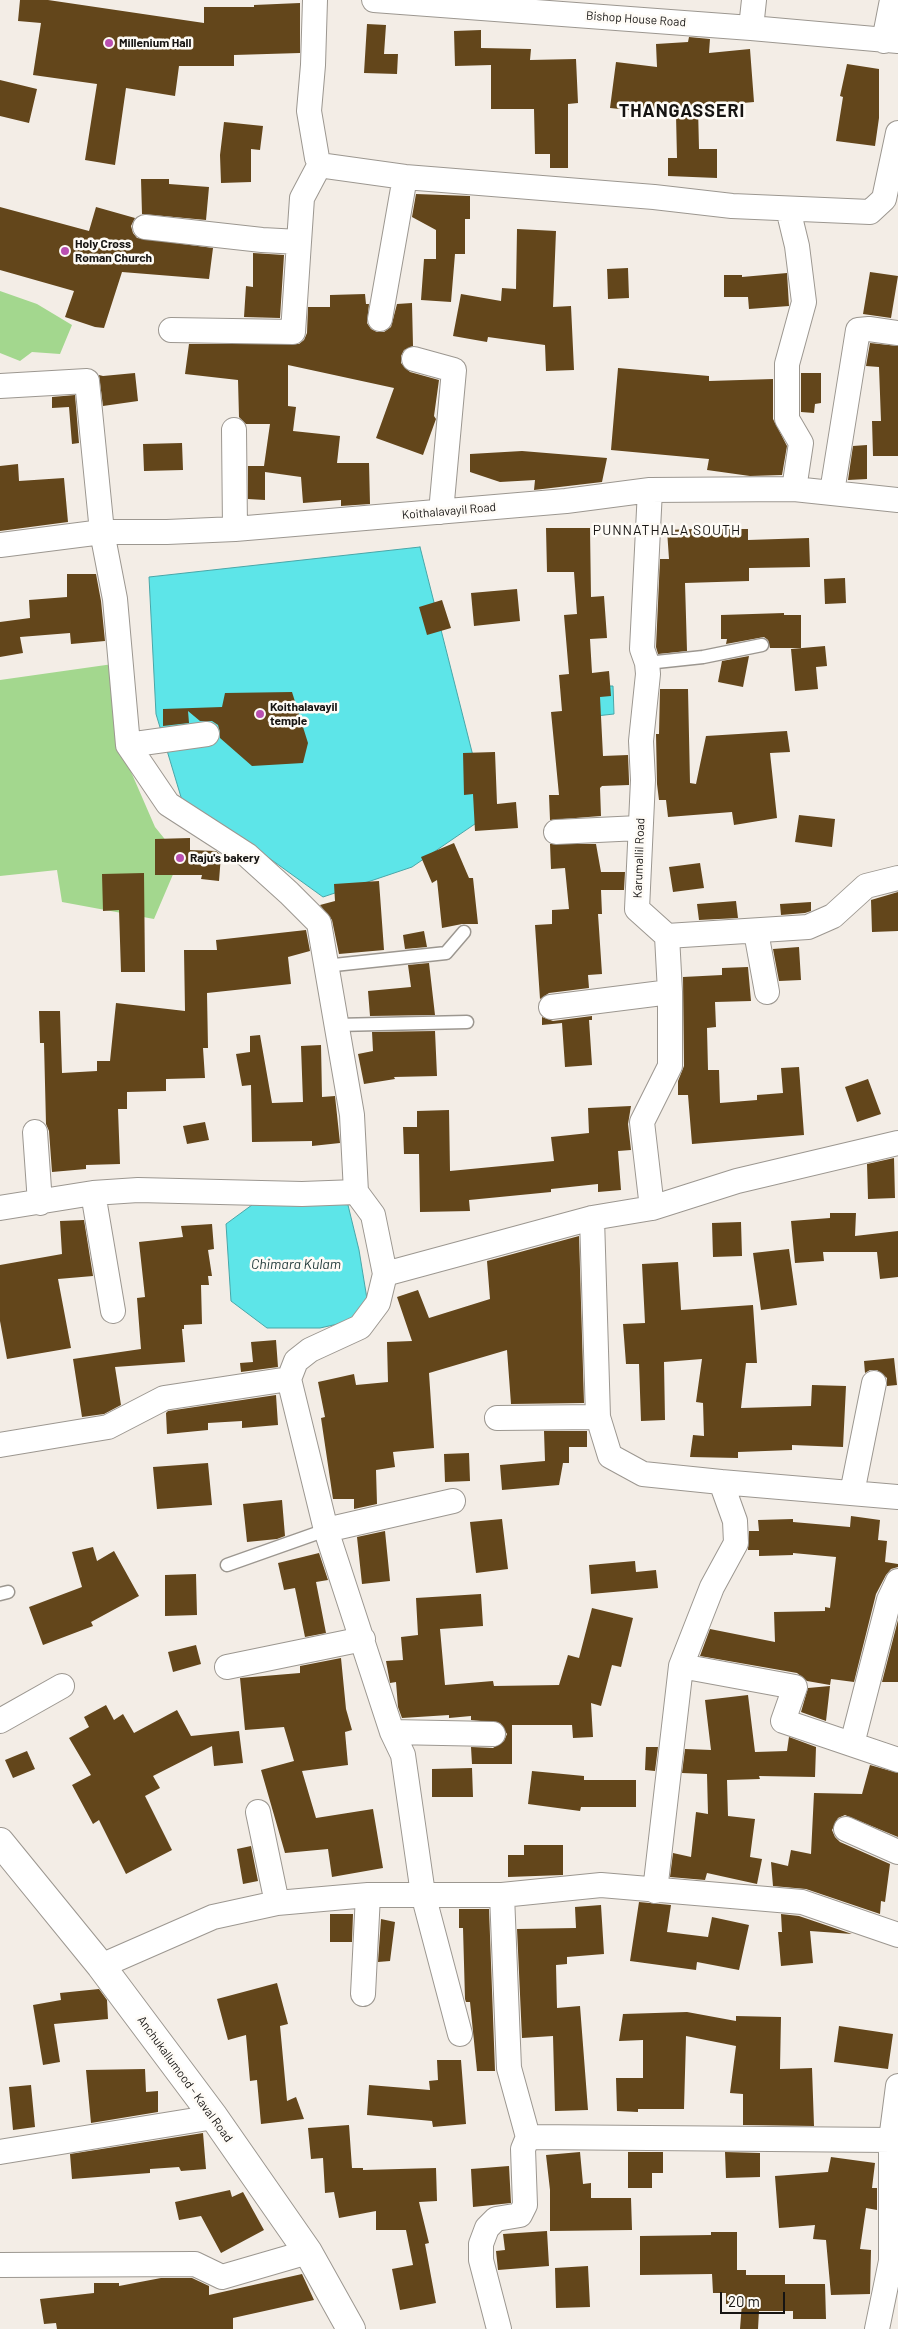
<!DOCTYPE html>
<html>
<head>
<meta charset="utf-8">
<style>
  body { margin:0 }
  #map { position:relative; width:898px; height:2329px; overflow:hidden; background:#f3ede6; font-family:Barlow,sans-serif }
  canvas { display:block }
  .scale { position:absolute; left:720px; top:2292px; width:65px; height:22px; box-sizing:border-box; border:2px solid #161412; border-top:0; padding-left:6px; font-size:15px; line-height:18px; white-space:nowrap; color:#161412; -webkit-text-stroke:4px #fefbf6; paint-order:stroke }
</style>
</head>
<body>
<div id="map">
<canvas width="898" height="2329"></canvas>
<div class="scale">20 m</div>
</div>
<script>
const g = document.querySelector('canvas').getContext('2d');
g.lineJoin = 'round';
function fill(path, color) {
  g.fillStyle = color;
  g.fill(path, 'evenodd');
}
function shape(rows) {
  const path = new Path2D();
  for (const r of rows) {
    path.moveTo(r[0], r[1]);
    for (let i = 2; i < r.length; i += 2) path.lineTo(r[i], r[i + 1]);
  }
  return path;
}
function stroke(path, color, width, dash) {
  g.strokeStyle = color;
  g.lineWidth = width;
  g.lineCap = dash ? 'butt' : 'round';
  g.setLineDash(dash || []);
  g.stroke(path);
}
function write(font, color, halo, rows, align = 'center') {
  g.font = font + ' Barlow,sans-serif';
  g.lineWidth = 5;
  g.setLineDash([]);
  g.textBaseline = 'middle';
  g.strokeStyle = halo;
  g.fillStyle = color;
  for (const [text, x, y, turn = 0] of rows) {
    g.save();
    g.translate(x, y);
    g.rotate((+turn || 0) * Math.PI / 180);
    g.textAlign = isNaN(turn) ? turn : align;
    if (halo) g.strokeText(text, 0, 0);
    g.fillText(text, 0, 0);
    g.restore();
  }
}
fill(shape([
  [0,291,37,304,72,325,60,354,32,352,20,361,0,353],
  [113,664,122,751,155,827,180,858,154,919,62,902,57,870,0,876,0,680]
]), '#a3d78e');
const water = shape([
  [420,547,488,815,412,867,323,897,233,832,184,807,156,714,149,577,420,547],
  [594,686,613,686,614,714,596,716,594,686],
  [346,1197,359,1250,368,1305,351,1321,320,1328,267,1328,231,1301,226,1224,256,1202,346,1197]
]);
fill(water, '#5de5e8');
stroke(water, '#48a6a8', 1);
fill(shape([
  [20,0,48,0,204,23,204,7,254,7,254,5,300,3,300,53,234,55,234,66,179,66,175,96,126,88,115,165,85,160,97,84,33,75,41,23,18,21],
  [367,24,386,25,384,54,398,54,397,74,364,73],
  [481,30,481,48,531,49,530,60,576,59,578,103,568,104,568,168,550,168,550,154,535,154,534,109,491,109,491,65,455,66,454,31],
  [689,37,710,39,709,53,750,49,754,102,698,107,699,149,717,149,717,178,668,176,668,158,677,158,676,115,610,108,616,62,657,67,656,44,688,42],
  [847,64,879,69,879,118,875,146,836,141,843,97,840,96],
  [0,80,37,89,29,123,0,116],
  [224,122,263,126,260,150,251,149,251,182,221,183,220,155],
  [141,179,169,179,169,184,209,187,206,220,142,214],
  [416,194,470,196,470,219,465,219,465,254,455,254,451,302,421,300,424,259,436,259,436,230,412,217],
  [0,207,89,231,96,207,135,218,131,226,133,233,137,238,213,248,209,279,122,272,104,328,95,327,65,317,74,291,0,270],
  [517,229,556,231,553,307,571,306,574,370,546,371,545,345,488,337,487,342,453,336,461,294,501,301,502,288,516,289],
  [253,253,284,255,280,318,244,317,246,286,253,287],
  [628,268,629,298,608,299,607,269],
  [870,272,898,276,891,318,863,314],
  [787,273,789,306,749,309,748,297,724,297,724,275,742,275,742,277],
  [365,294,366,304,369,304,367,323,371,329,377,332,384,332,391,327,397,304,412,303,413,346,404,350,401,356,401,363,410,372,439,380,434,416,436,419,423,455,376,438,394,388,288,365,288,406,296,407,293,431,340,436,337,463,369,463,370,504,341,506,341,500,303,503,301,477,265,472,265,500,248,499,248,466,264,466,270,424,246,424,239,417,238,380,185,374,189,344,299,344,304,340,307,333,308,307,330,307,330,295],
  [870,343,898,346,898,456,873,456,872,421,881,421,879,367,866,366],
  [618,368,709,376,709,381,773,379,773,419,787,446,782,475,750,476,707,470,709,459,611,450],
  [135,373,138,401,103,406,99,375,103,376],
  [801,373,821,373,821,403,815,404,814,413,801,412],
  [75,395,79,443,72,444,69,407,52,408,52,397],
  [182,443,183,470,144,471,143,444],
  [867,445,867,479,848,480,853,446],
  [522,451,607,458,602,482,534,490,535,480,500,482,470,472,470,454],
  [18,464,19,481,64,478,68,522,0,531,0,466],
  [546,528,590,528,591,597,604,596,607,638,590,639,592,673,609,671,611,696,600,697,603,756,628,755,629,780,629,785,602,786,600,788,601,816,550,820,549,795,559,795,551,712,562,711,559,675,569,674,564,615,577,614,574,572,547,572],
  [695,529,748,529,748,540,809,538,810,567,749,568,749,581,685,583,687,651,658,654,656,647,660,559,669,559,667,530],
  [67,574,96,574,101,601,105,641,71,644,70,633,20,637,23,653,0,657,0,622,30,618,29,600,67,597],
  [845,578,846,603,825,604,824,579],
  [517,589,520,621,474,626,471,593],
  [442,600,451,628,427,635,419,607],
  [784,613,784,615,801,615,801,648,770,648,768,640,764,637,726,644,727,639,721,639,721,615],
  [825,646,827,666,816,667,818,689,795,691,791,649],
  [749,656,743,687,718,682,722,661],
  [660,689,688,689,690,783,696,784,706,736,787,731,790,752,770,753,777,818,734,825,732,812,668,817,666,800,659,800,657,784,656,734,659,734],
  [292,692,308,743,303,763,252,766,220,738,220,732,218,725,212,721,200,721,188,711,189,723,163,726,163,709,222,707,225,693],
  [495,752,497,804,516,802,518,828,475,831,473,794,464,795,463,753],
  [799,815,835,819,832,847,795,842],
  [190,838,190,850,216,851,221,855,219,881,201,879,202,875,155,875,155,839],
  [454,843,469,878,473,878,478,924,462,924,442,928,437,880,432,883,421,857],
  [550,844,596,844,601,872,625,872,624,890,601,890,602,914,598,914,602,974,588,975,589,988,549,993,540,999,535,925,552,924,552,910,569,909,565,868,551,869],
  [700,863,704,888,673,892,669,867],
  [144,873,145,972,121,972,119,910,103,911,102,874],
  [379,881,384,950,339,954,332,920,320,905,335,901,334,884],
  [898,892,898,931,872,932,871,900],
  [736,901,738,918,699,920,697,904],
  [811,902,811,911,805,913,781,915,780,904],
  [306,930,310,951,288,957,291,984,207,993,208,1048,203,1048,205,1078,166,1079,166,1091,127,1092,127,1109,118,1109,120,1164,86,1165,86,1169,52,1172,49,1131,46,1124,44,1043,40,1043,39,1011,60,1011,62,1073,97,1071,97,1061,110,1061,116,1003,185,1011,184,950,217,950,216,940],
  [424,931,427,947,405,949,403,935],
  [799,947,801,980,779,981,773,949],
  [429,963,435,1015,370,1016,368,991,411,987,408,965],
  [748,967,751,1001,715,1002,716,1027,707,1028,708,1070,719,1070,720,1103,757,1100,757,1095,783,1093,781,1068,799,1067,804,1135,692,1144,688,1095,678,1095,678,1081,684,1066,683,977,722,975,722,968],
  [592,1016,592,1020,589,1020,592,1065,565,1067,562,1023,542,1025,542,1017,553,1021],
  [435,1031,437,1076,394,1077,395,1079,364,1084,358,1054,373,1051,372,1032],
  [260,1035,272,1103,303,1102,301,1046,321,1045,322,1097,335,1096,340,1143,312,1146,312,1141,252,1142,251,1085,242,1086,236,1054,250,1052,250,1036],
  [868,1079,881,1114,857,1122,845,1087],
  [631,1106,628,1124,631,1150,618,1151,621,1190,598,1192,598,1184,551,1189,551,1192,469,1200,470,1211,420,1212,419,1154,404,1154,403,1127,417,1127,417,1111,449,1110,450,1171,554,1161,551,1137,589,1133,588,1108],
  [205,1122,209,1140,187,1144,183,1126],
  [894,1158,895,1198,868,1199,867,1164],
  [830,1213,856,1213,855,1236,898,1231,898,1277,880,1279,877,1252,823,1252,824,1261,795,1263,791,1221,830,1218],
  [84,1220,93,1276,58,1279,71,1348,7,1359,0,1321,0,1265,62,1254,60,1221],
  [741,1222,742,1256,713,1257,712,1223],
  [212,1224,214,1249,208,1250,212,1276,208,1276,209,1285,201,1285,202,1324,184,1325,184,1329,182,1329,185,1362,115,1367,121,1405,104,1414,82,1417,73,1359,141,1349,137,1298,145,1297,139,1242,183,1237,181,1226],
  [579,1236,584,1403,511,1404,507,1350,429,1373,434,1448,393,1452,395,1467,376,1470,377,1504,354,1509,354,1499,333,1499,321,1418,325,1417,318,1382,354,1374,356,1385,388,1382,387,1342,412,1341,397,1297,418,1290,429,1318,490,1299,487,1261],
  [789,1249,797,1305,761,1310,753,1253],
  [678,1262,681,1310,753,1305,757,1363,746,1363,741,1408,811,1406,812,1385,846,1386,843,1447,792,1445,792,1450,738,1452,738,1458,690,1457,693,1435,704,1436,703,1403,696,1402,702,1359,664,1362,665,1420,641,1421,639,1364,626,1364,623,1324,645,1323,642,1264],
  [276,1340,278,1367,241,1372,240,1363,253,1362,251,1342],
  [894,1358,897,1385,887,1386,887,1378,877,1370,870,1370,865,1373,864,1361],
  [276,1395,278,1425,242,1428,242,1421,208,1423,208,1430,167,1434,166,1413,168,1411],
  [544,1431,587,1431,587,1447,569,1447,569,1463,563,1463,559,1485,502,1490,500,1465,545,1461],
  [469,1453,470,1481,445,1482,444,1454],
  [208,1463,212,1505,157,1509,153,1467],
  [282,1500,285,1536,277,1539,247,1542,243,1504],
  [851,1516,880,1520,878,1540,887,1541,885,1562,898,1564,898,1567,891,1569,886,1575,876,1594,854,1682,831,1679,830,1685,807,1681,797,1673,700,1656,710,1629,775,1642,774,1612,825,1611,825,1607,830,1608,836,1557,793,1553,793,1555,759,1556,759,1550,748,1550,749,1531,759,1531,758,1520,793,1519,793,1522,850,1527],
  [502,1519,508,1569,476,1573,470,1522],
  [385,1531,390,1581,362,1584,357,1537],
  [93,1547,97,1561,114,1551,139,1596,91,1622,93,1626,43,1645,29,1607,82,1587,72,1552],
  [319,1553,328,1580,316,1582,326,1633,305,1637,295,1588,284,1590,278,1563],
  [635,1561,636,1572,656,1570,658,1588,591,1594,589,1565],
  [196,1574,197,1615,165,1616,165,1575],
  [481,1594,483,1626,440,1629,445,1685,493,1681,494,1686,559,1685,568,1655,579,1658,592,1608,633,1618,621,1667,612,1665,601,1706,591,1703,593,1737,573,1738,572,1725,512,1725,512,1764,472,1764,471,1747,493,1748,504,1741,507,1734,500,1723,471,1720,471,1716,449,1718,449,1715,402,1718,398,1707,396,1682,390,1683,386,1661,403,1660,401,1637,418,1635,416,1598],
  [898,1620,898,1682,882,1682],
  [196,1645,201,1664,173,1672,168,1652],
  [341,1658,346,1709,352,1730,345,1732,348,1765,302,1771,316,1818,373,1809,383,1868,332,1877,328,1849,285,1853,261,1770,294,1761,284,1727,245,1730,240,1678,300,1673,300,1666],
  [830,1686,826,1721,801,1712,808,1688],
  [748,1695,755,1752,787,1751,789,1737,816,1747,815,1777,759,1776,760,1779,727,1780,728,1816,755,1819,750,1857,762,1859,757,1884,707,1873,705,1880,670,1877,673,1853,691,1857,696,1812,708,1814,707,1774,682,1773,685,1749,711,1750,705,1700],
  [106,1705,114,1720,123,1714,134,1733,177,1710,191,1736,239,1731,243,1763,214,1766,212,1746,153,1776,160,1788,145,1796,172,1850,126,1874,99,1820,93,1824,72,1785,91,1775,69,1738,89,1727,84,1717],
  [646,1747,658,1747,655,1771,645,1770],
  [27,1751,35,1769,13,1778,5,1760],
  [870,1765,898,1773,898,1837,845,1815,838,1818,832,1830,835,1837,840,1842,890,1864,885,1902,881,1901,880,1914,806,1889,773,1886,771,1862,788,1866,791,1850,811,1854,814,1793,862,1794],
  [472,1768,473,1797,432,1797,432,1769],
  [532,1771,584,1776,584,1780,636,1780,636,1807,581,1807,580,1811,528,1804],
  [524,1845,563,1845,563,1875,508,1877,508,1855,524,1855],
  [251,1846,258,1881,243,1884,237,1849],
  [639,1902,671,1905,667,1932,708,1937,712,1917,749,1925,739,1970,697,1962,696,1970,630,1961],
  [601,1905,604,1954,567,1957,567,1964,556,1965,557,2008,580,2006,588,2110,555,2111,553,2036,522,2038,517,1929,576,1928,575,1907],
  [459,1909,489,1909,495,2071,477,2071,470,2002,466,2002,465,1999,463,1928,459,1928],
  [330,1914,353,1914,352,1942,330,1942],
  [781,1914,799,1916,852,1934,810,1931,813,1963,781,1966,778,1932,782,1932],
  [381,1919,395,1922,390,1961,378,1962],
  [277,1983,288,2024,280,2026,287,2101,296,2097,304,2119,261,2124,257,2080,250,2081,246,2035,228,2040,217,1999],
  [99,1989,107,2000,108,2019,54,2024,60,2062,43,2065,33,2005,61,2000,60,1993],
  [687,2012,736,2021,736,2016,781,2017,780,2069,812,2068,814,2126,743,2125,743,2094,730,2093,736,2046,686,2036,684,2109,638,2109,638,2112,617,2111,616,2078,643,2078,643,2040,619,2041,623,2014],
  [839,2026,893,2034,888,2069,834,2062],
  [437,2060,461,2060,466,2124,433,2127,432,2121,367,2115,369,2085,430,2090,429,2081,438,2080],
  [145,2069,146,2092,158,2091,158,2112,91,2123,86,2070],
  [31,2085,35,2127,13,2130,9,2087],
  [349,2125,352,2168,363,2168,363,2170,436,2168,437,2201,419,2202,429,2243,425,2244,436,2303,400,2310,392,2269,413,2265,406,2230,376,2230,376,2211,339,2218,334,2192,325,2193,323,2158,311,2159,308,2128],
  [203,2133,206,2169,181,2171,179,2167,150,2169,150,2173,72,2179,70,2154],
  [580,2152,583,2184,591,2183,591,2198,631,2198,632,2230,550,2231,550,2190,546,2155],
  [628,2152,663,2152,663,2173,652,2173,652,2188,628,2188],
  [725,2152,760,2153,760,2177,726,2178],
  [831,2157,875,2163,872,2188,877,2188,877,2210,866,2208,860,2249,871,2250,870,2294,831,2295,826,2240,813,2239,815,2225,779,2228,775,2176,828,2172],
  [509,2166,511,2203,473,2207,471,2169],
  [230,2190,232,2197,243,2192,264,2230,221,2253,201,2216,179,2220,175,2202],
  [547,2231,549,2266,498,2270,496,2251,505,2250,503,2234],
  [711,2232,737,2232,737,2270,746,2270,746,2275,785,2275,785,2284,825,2284,826,2319,793,2319,793,2311,759,2311,758,2329,740,2329,742,2303,726,2304,726,2293,713,2293,712,2274,640,2275,640,2236,711,2235],
  [588,2266,590,2307,556,2308,555,2268],
  [302,2274,314,2300,233,2318,233,2329,57,2329,56,2323,44,2324,40,2299,94,2293,94,2283,119,2283,119,2286,161,2278,192,2278,209,2286,209,2295]
]), '#63461b');
const service = shape([
  [647,663,703,657,762,645],
  [325,966,446,953,464,932],
  [336,1025,467,1022],
  [227,1565,326,1530],
  [0,1594,8,1592]
]);
const minor = shape([
  [315,0,313,65,309,111,317,158,320,164,326,166,405,177,654,197,732,206,870,212,884,199,898,133],
  [374,0,751,28,898,41],
  [751,28,754,0],
  [884,41,892,0],
  [788,209,797,246,804,302,787,364,787,419,801,443,794,489],
  [145,227,262,240,299,242,302,198,320,164],
  [380,319,405,177],
  [171,330,293,332,299,242],
  [414,359,454,370,441,512],
  [0,386,87,381,102,532,115,599,128,745,207,734],
  [234,430,235,529],
  [650,490,642,649,647,663,648,674,641,741,643,780,637,909,667,936,670,992,670,1066,642,1122,652,1208],
  [832,492,858,330,869,329,898,333],
  [0,545,102,532,167,532,235,529,566,501,650,490,794,489,898,500],
  [128,745,168,804,247,855,289,893,319,923,352,1115,356,1192],
  [556,832,639,828],
  [756,932,767,992],
  [667,936,808,927,833,916,866,886,898,878],
  [551,1007,670,992],
  [35,1132,40,1203],
  [93,1193,113,1311],
  [0,1208,93,1193,138,1190,302,1194,356,1192,373,1215,385,1274,378,1303,360,1327,310,1350,296,1361,289,1379,164,1398,108,1427,0,1445],
  [592,1218,598,1417,610,1456,643,1474,721,1482,735,1521,736,1543,712,1587,681,1666,655,1891],
  [385,1274,592,1218,652,1208,737,1181,898,1143],
  [289,1379,326,1530,392,1732,403,1755,423,1894,460,2034],
  [497,1418,598,1417],
  [721,1482,898,1497],
  [852,1493,874,1383],
  [326,1530,453,1501],
  [681,1666,795,1687,783,1721,898,1760],
  [227,1667,363,1639],
  [0,1721,62,1686],
  [392,1732,493,1734],
  [852,1744,889,1600,898,1581],
  [258,1812,277,1903],
  [846,1829,898,1852],
  [502,1895,509,2068,528,2137],
  [101,1966,213,1917,277,1903,368,1895,502,1895,601,1885,802,1902,898,1935],
  [363,1994,368,1895],
  [0,2152,214,2117],
  [0,2265,195,2264,222,2277,308,2252],
  [499,2329,481,2260,481,2244,487,2228,496,2219,520,2215,525,2205,523,2149,528,2137,891,2140],
  [877,2329,891,2261,891,2140,898,2086]
]);
const tertiary = shape([
  [0,1842,101,1966,214,2117,308,2252,351,2329]
]);
stroke(service, '#9c9790', 15);
stroke(minor, '#9c9790', 26);
stroke(tertiary, '#9c9790', 30);
stroke(service, '#fff', 12);
stroke(minor, '#fff', 24);
stroke(tertiary, '#fff', 28);
for (const [x, y, r, color] of [
  [109,43,5,"#b94fb1"],
  [65,251,5,"#b94fb1"],
  [260,714,5,"#b94fb1"],
  [180,858,5,"#b94fb1"]
]) {
  const dot = new Path2D();
  dot.arc(x, y, r, 0, 2 * Math.PI);
  g.fillStyle = color;
  g.fill(dot);
  stroke(dot, '#fefbf6', 2);
}
write('12px', '#161412', '#fefbf6', [
  ["Bishop House Road",636,19,4],
  ["Koithalavayil Road",449,511,-5],
  ["Karumallil Road",639,858,-88],
  ["Anchukallumood - Kaval Road",185,2079,54]
]);
write('bold 12px', '#161412', '#fefbf6', [
  ["Millenium Hall",119,43],
  ["Holy Cross",75,244],
  ["Roman Church",75,258],
  ["Koithalavayil",270,707],
  ["temple",270,721],
  ["Raju's bakery",190,858]
], 'left');
g.letterSpacing = '1px';
write('14px', '#161412', '#fefbf6', [
  ["PUNNATHALA SOUTH",667,530]
]);
g.letterSpacing = '0px';
write('italic 14px', '#243c3c', '#fefbf6', [
  ["Chimara Kulam",296,1264]
]);
g.letterSpacing = '1px';
write('bold 18px', '#161412', '#fefbf6', [
  ["THANGASSERI",682,111]
]);
g.letterSpacing = '0px';
</script>
</body>
</html>
